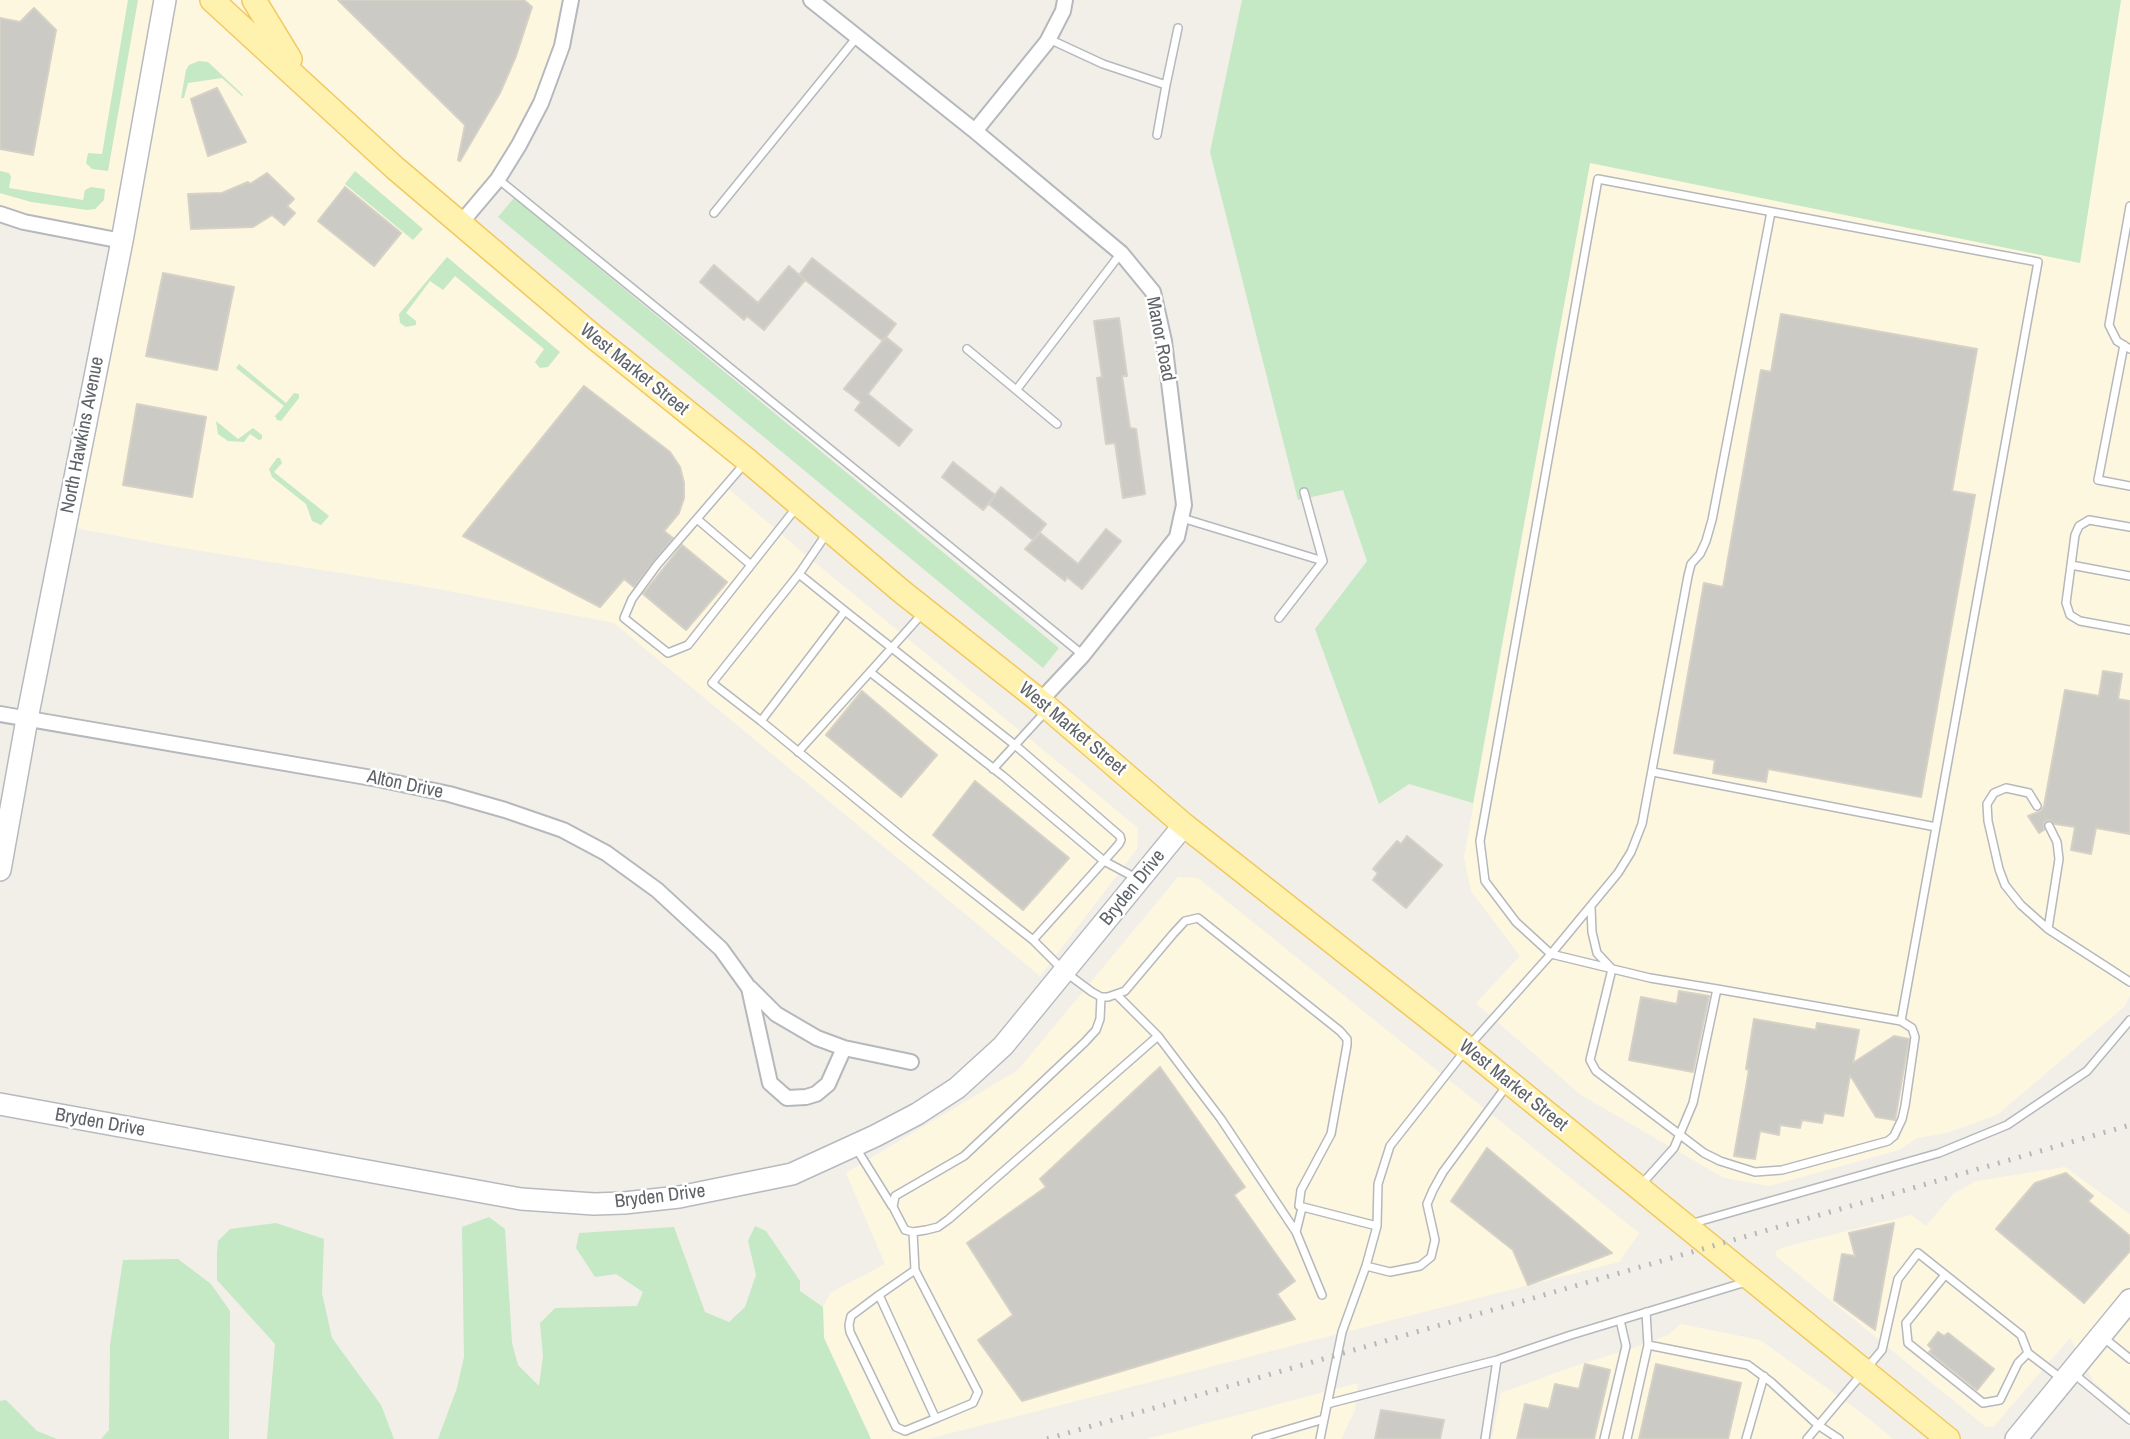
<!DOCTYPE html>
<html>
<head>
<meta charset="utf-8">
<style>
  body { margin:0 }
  canvas { display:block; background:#f1efe8 }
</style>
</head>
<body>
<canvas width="2130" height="1439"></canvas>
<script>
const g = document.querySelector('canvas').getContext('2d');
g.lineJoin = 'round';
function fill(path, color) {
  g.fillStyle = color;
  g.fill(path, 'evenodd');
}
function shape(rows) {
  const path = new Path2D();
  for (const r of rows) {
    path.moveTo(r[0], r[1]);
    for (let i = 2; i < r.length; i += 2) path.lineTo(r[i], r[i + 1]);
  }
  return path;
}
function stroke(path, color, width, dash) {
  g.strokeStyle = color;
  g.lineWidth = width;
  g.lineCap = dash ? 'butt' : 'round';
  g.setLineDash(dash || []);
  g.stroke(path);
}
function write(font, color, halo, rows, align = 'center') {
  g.font = font + ' "Archivo Narrow",sans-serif';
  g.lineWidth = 5;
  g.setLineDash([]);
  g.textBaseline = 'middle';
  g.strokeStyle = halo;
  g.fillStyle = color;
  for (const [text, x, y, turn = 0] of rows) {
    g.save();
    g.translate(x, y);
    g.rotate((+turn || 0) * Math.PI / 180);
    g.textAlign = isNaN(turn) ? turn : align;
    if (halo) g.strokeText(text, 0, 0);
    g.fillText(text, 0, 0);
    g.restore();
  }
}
fill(shape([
  [0,0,571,0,541,103,460,224,743,459,723,484,801,551,1138,828,1137,849,1040,976,614,623,417,585,182,548,65,526,122,241,0,214],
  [2121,0,2130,0,2130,996,2124,1007,1997,1115,1947,1133,1917,1138,1899,1150,1769,1186,1724,1178,1581,1095,1476,1003,1520,956,1471,891,1464,857,1590,162,2080,263],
  [1178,877,1198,878,1639,1233,1619,1262,928,1439,871,1439,824,1338,823,1307,830,1293,885,1264,846,1173,1018,1070],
  [2065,1167,2130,1214,2130,1412,2094,1382,2070,1338,1994,1426,1986,1427,1776,1256,1776,1251,1788,1246,1911,1215,1926,1226,1953,1194,1976,1181],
  [1681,1324,1760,1340,1863,1414,1893,1439,1492,1439,1501,1393,1569,1368,1636,1347,1668,1335],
  [1358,1383,1355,1410,1341,1439,1147,1439]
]), '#fef7e0');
fill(shape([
  [128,0,138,0,108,171,92,169,86,163,88,153,102,154],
  [1242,0,2121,0,2080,263,1590,163,1473,803,1409,784,1379,804,1315,629,1367,561,1343,490,1298,500,1210,152],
  [199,61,208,62,243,95,242,96,222,78,188,83,184,98,181,98,186,70,189,65],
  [0,171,9,173,11,177,9,188,83,200,85,190,91,187,105,189,104,200,95,209,87,210,31,202,0,193],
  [355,171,423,229,413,240,345,184],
  [514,198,1059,648,1043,668,498,217],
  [447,257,560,352,548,367,540,368,535,362,544,349,455,276,443,290,430,281,406,313,416,321,416,325,406,327,400,323,399,314],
  [239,364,286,403,294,393,299,394,299,398,281,421,277,420,275,416,284,406,236,368],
  [216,421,238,439,253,428,262,435,262,439,259,440,250,434,244,442,228,441,218,434],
  [277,458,280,458,282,463,274,472,329,516,321,525,312,521,306,504,272,477,269,469],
  [489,1217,505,1229,512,1343,518,1365,539,1386,543,1356,540,1323,555,1308,637,1306,643,1292,616,1274,595,1277,576,1248,579,1233,674,1227,705,1312,729,1322,745,1307,756,1275,748,1241,755,1226,766,1231,800,1281,800,1291,823,1307,824,1338,871,1439,438,1439,457,1388,464,1357,462,1227],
  [276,1223,324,1239,322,1293,332,1338,381,1405,394,1439,267,1439,275,1344,217,1280,217,1254,218,1241,230,1229],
  [178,1259,211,1284,230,1311,229,1439,101,1439,109,1430,110,1345,123,1260],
  [6,1400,37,1431,57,1439,0,1439,0,1401]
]), '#c5e8c5');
const building = shape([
  [338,0,524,0,532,7,516,56,500,93,460,161,458,160,465,125,338,0],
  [34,8,56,30,33,155,0,149,0,18,20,22,34,8],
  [217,88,246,142,208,156,191,99,217,88],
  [267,173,294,199,287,206,295,213,284,225,272,215,253,227,191,229,188,194,222,193,248,182,250,184,267,173],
  [345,187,401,233,374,266,318,221,345,187],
  [812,258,896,324,883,341,799,275,812,258],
  [714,265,758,303,789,266,805,280,764,330,747,316,744,320,700,282,714,265],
  [163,273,234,287,217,370,146,356,163,273],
  [1781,314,1977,349,1952,491,1975,495,1921,797,1768,769,1766,782,1713,773,1715,760,1674,753,1704,583,1723,587,1761,370,1771,372,1781,314],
  [1119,318,1127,376,1122,376,1130,428,1136,429,1145,494,1123,498,1115,443,1106,444,1097,378,1102,377,1094,321,1119,318],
  [886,337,902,350,868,394,912,430,899,446,855,410,861,402,844,389,886,337],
  [584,386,670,452,680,467,684,483,684,498,679,513,664,531,673,538,634,587,624,579,600,607,463,536,584,386],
  [137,404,206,417,192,497,123,485,137,404],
  [953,462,995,495,1001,487,1046,524,1033,540,989,504,995,496,983,510,942,477,953,462],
  [1106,529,1121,541,1082,589,1067,577,1065,581,1025,549,1040,533,1078,564,1106,529],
  [682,545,727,582,686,630,643,594,682,545],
  [2103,671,2122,674,2118,699,2130,701,2130,834,2096,828,2091,854,2071,850,2075,827,2055,824,2049,820,2044,822,2044,830,2039,833,2028,816,2041,811,2044,806,2065,690,2099,696,2103,671],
  [862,691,937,755,901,797,826,735,862,691],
  [975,781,1069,858,1023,910,933,835,975,781],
  [1407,836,1442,865,1406,908,1373,880,1378,873,1373,869,1397,841,1401,844,1407,836],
  [1679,991,1709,996,1693,1072,1629,1060,1641,997,1677,1004,1679,991],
  [1754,1019,1816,1030,1817,1023,1859,1030,1853,1063,1894,1036,1909,1039,1895,1120,1876,1117,1850,1075,1843,1116,1824,1113,1822,1123,1802,1120,1800,1128,1780,1125,1779,1135,1760,1131,1755,1159,1734,1156,1749,1070,1746,1069,1754,1019],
  [1160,1067,1245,1187,1234,1195,1295,1281,1277,1294,1295,1319,1022,1401,978,1340,1013,1315,967,1243,1046,1187,1040,1179,1160,1067],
  [1487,1148,1612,1253,1528,1285,1513,1250,1451,1201,1487,1148],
  [2066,1173,2093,1196,2088,1201,2130,1236,2130,1251,2084,1303,1996,1229,2035,1183,2066,1173],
  [1894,1223,1875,1330,1834,1300,1842,1254,1855,1256,1849,1233,1894,1223],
  [1938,1332,1944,1336,1948,1333,1994,1369,1977,1390,1929,1352,1932,1349,1928,1345,1938,1332],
  [1585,1364,1610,1370,1594,1439,1517,1439,1525,1404,1549,1409,1555,1384,1579,1389,1585,1364],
  [1656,1364,1741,1383,1728,1439,1639,1439,1656,1364],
  [1381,1410,1444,1420,1440,1439,1375,1439,1381,1410]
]);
fill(building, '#cccac5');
stroke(building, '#d6d1c6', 2);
const lane = shape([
  [1049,39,1103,64,1166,85,1178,28],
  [1157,135,1166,85],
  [498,179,1083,655],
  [2130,206,2109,325,2117,341,2130,349],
  [714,213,857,37],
  [2124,345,2098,480,2130,486],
  [967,349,1057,424],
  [1017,389,1121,253],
  [745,463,657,565,632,599,624,618,668,653,688,645,796,508],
  [1182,518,1323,561],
  [697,519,751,565],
  [2130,527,2089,520,2079,526,2075,535,2066,603,2070,615,2080,621,2130,630],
  [827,533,799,574,845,611],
  [2071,565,2130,576],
  [922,614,870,672,1003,776,1104,861,1033,940],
  [1279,618,1323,561,1304,492],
  [761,721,712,683,799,574],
  [798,752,870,672],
  [993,769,1047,710],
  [1653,772,1936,827],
  [2037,806,2029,793,2006,788,1994,793,1987,804,1988,821,1999,869,2005,885,2021,905,2048,929,2130,982],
  [1136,878,1104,861,1119,844,1121,840,1120,836,1015,745,845,611,761,721,906,840,1033,940,1065,972,1092,992,1101,997,1108,997,1125,991,1173,934,1185,921,1198,918,1340,1031,1347,1039,1347,1045,1331,1134,1301,1190,1299,1206,1377,1226],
  [1591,907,1592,932,1597,953,1612,969,1590,1060,1596,1071,1704,1153,1720,1161,1755,1172,1782,1170,1888,1141,1894,1136,1902,1119,1905,1106,1915,1037,1912,1028,1901,1021],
  [2048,929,2059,859,2057,842,2049,826],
  [1717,989,1650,978,1551,954,1618,873,1631,852,1642,824,1688,576,1691,564,1700,554,1706,541,1712,520,1771,212],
  [1117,995,1158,1036,1221,1119,1296,1232],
  [1101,997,1100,1019,1096,1030,1085,1042,964,1156,895,1196,893,1207,905,1230,913,1232,926,1230,938,1227,949,1219,1158,1036],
  [856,1148,892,1206],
  [1302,1208,1296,1232,1322,1295],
  [1690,1224,1939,1153,2007,1125,2087,1071,2130,1020],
  [1366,1266,1390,1272,1420,1266,1431,1257,1435,1240,1427,1204,1433,1190,1443,1172,1508,1084],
  [915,1270,978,1392,973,1403,937,1418],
  [1945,1275,1906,1323,1908,1343,1983,1403,2000,1400,2018,1363,2028,1353],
  [879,1295,934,1415,937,1418,905,1431,896,1427,850,1332,849,1325,851,1316,879,1295,915,1270,913,1232],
  [2104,1338,2130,1359],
  [1648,1345,1748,1365,1771,1382,1818,1425,1839,1439],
  [2074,1374,2130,1420],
  [1327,1404,1497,1360],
  [1256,1439,1324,1419],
  [1320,1439,1342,1332,1366,1266,1377,1226,1378,1184,1390,1146,1467,1048,1551,954,1516,922,1485,881,1480,841,1598,179,2038,262,1901,1021,1717,989,1693,1103,1674,1148,1640,1186],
  [1485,1439,1497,1360,1571,1335,1746,1282],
  [1604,1439,1626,1346,1620,1320],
  [1627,1439,1648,1345,1646,1312],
  [1746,1439,1764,1376],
  [1807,1439,1882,1350,1898,1279,1918,1253,2021,1335,2028,1353,2062,1379]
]);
const street = shape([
  [811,0,975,131,1121,253,1153,292,1164,341,1184,505,1177,537,1083,655,1040,701],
  [975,131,1047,42,1063,11,1065,0],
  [0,214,24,222,122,241],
  [460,224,498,179,519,145,541,103,562,46,571,0],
  [0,714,378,779,449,794,505,810,563,830,606,853,657,890,721,949,749,988,770,1083,787,1098,806,1097,816,1094,828,1084,844,1048],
  [750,988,776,1014,817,1038,844,1048,911,1062]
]);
const secondary = shape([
  [0,870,27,719,122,241,165,0],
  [0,1104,521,1199,594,1204,624,1203,679,1197,792,1174,875,1136,917,1114,957,1088,1003,1046,1184,825],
  [2016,1439,2130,1300]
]);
const primary = shape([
  [212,0,395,168,594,337,747,460,901,591,1040,701,1184,825,1467,1048,1948,1439],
  [254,0,290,59]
]);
stroke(lane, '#b5b8bc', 10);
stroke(street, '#b5b8bc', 18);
stroke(secondary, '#b6babf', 24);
stroke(primary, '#f2c960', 26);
stroke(lane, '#fff', 7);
stroke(street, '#fff', 14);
stroke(secondary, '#fff', 21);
stroke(primary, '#fff2af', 23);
stroke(shape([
  [1047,1439,2130,1125]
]), '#b6b7b8', 5, [2, 9]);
write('19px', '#5f6368', '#fff', [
  ["Manor Road",1160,339,79],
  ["West Market Street",634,370,39],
  ["North Hawkins Avenue",83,435,-79],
  ["West Market Street",1072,729,40],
  ["Alton Drive",405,785,12],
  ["Bryden Drive",1133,888,-51],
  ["West Market Street",1513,1086,39],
  ["Bryden Drive",100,1123,10],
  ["Bryden Drive",660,1197,-7]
]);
</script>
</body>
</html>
